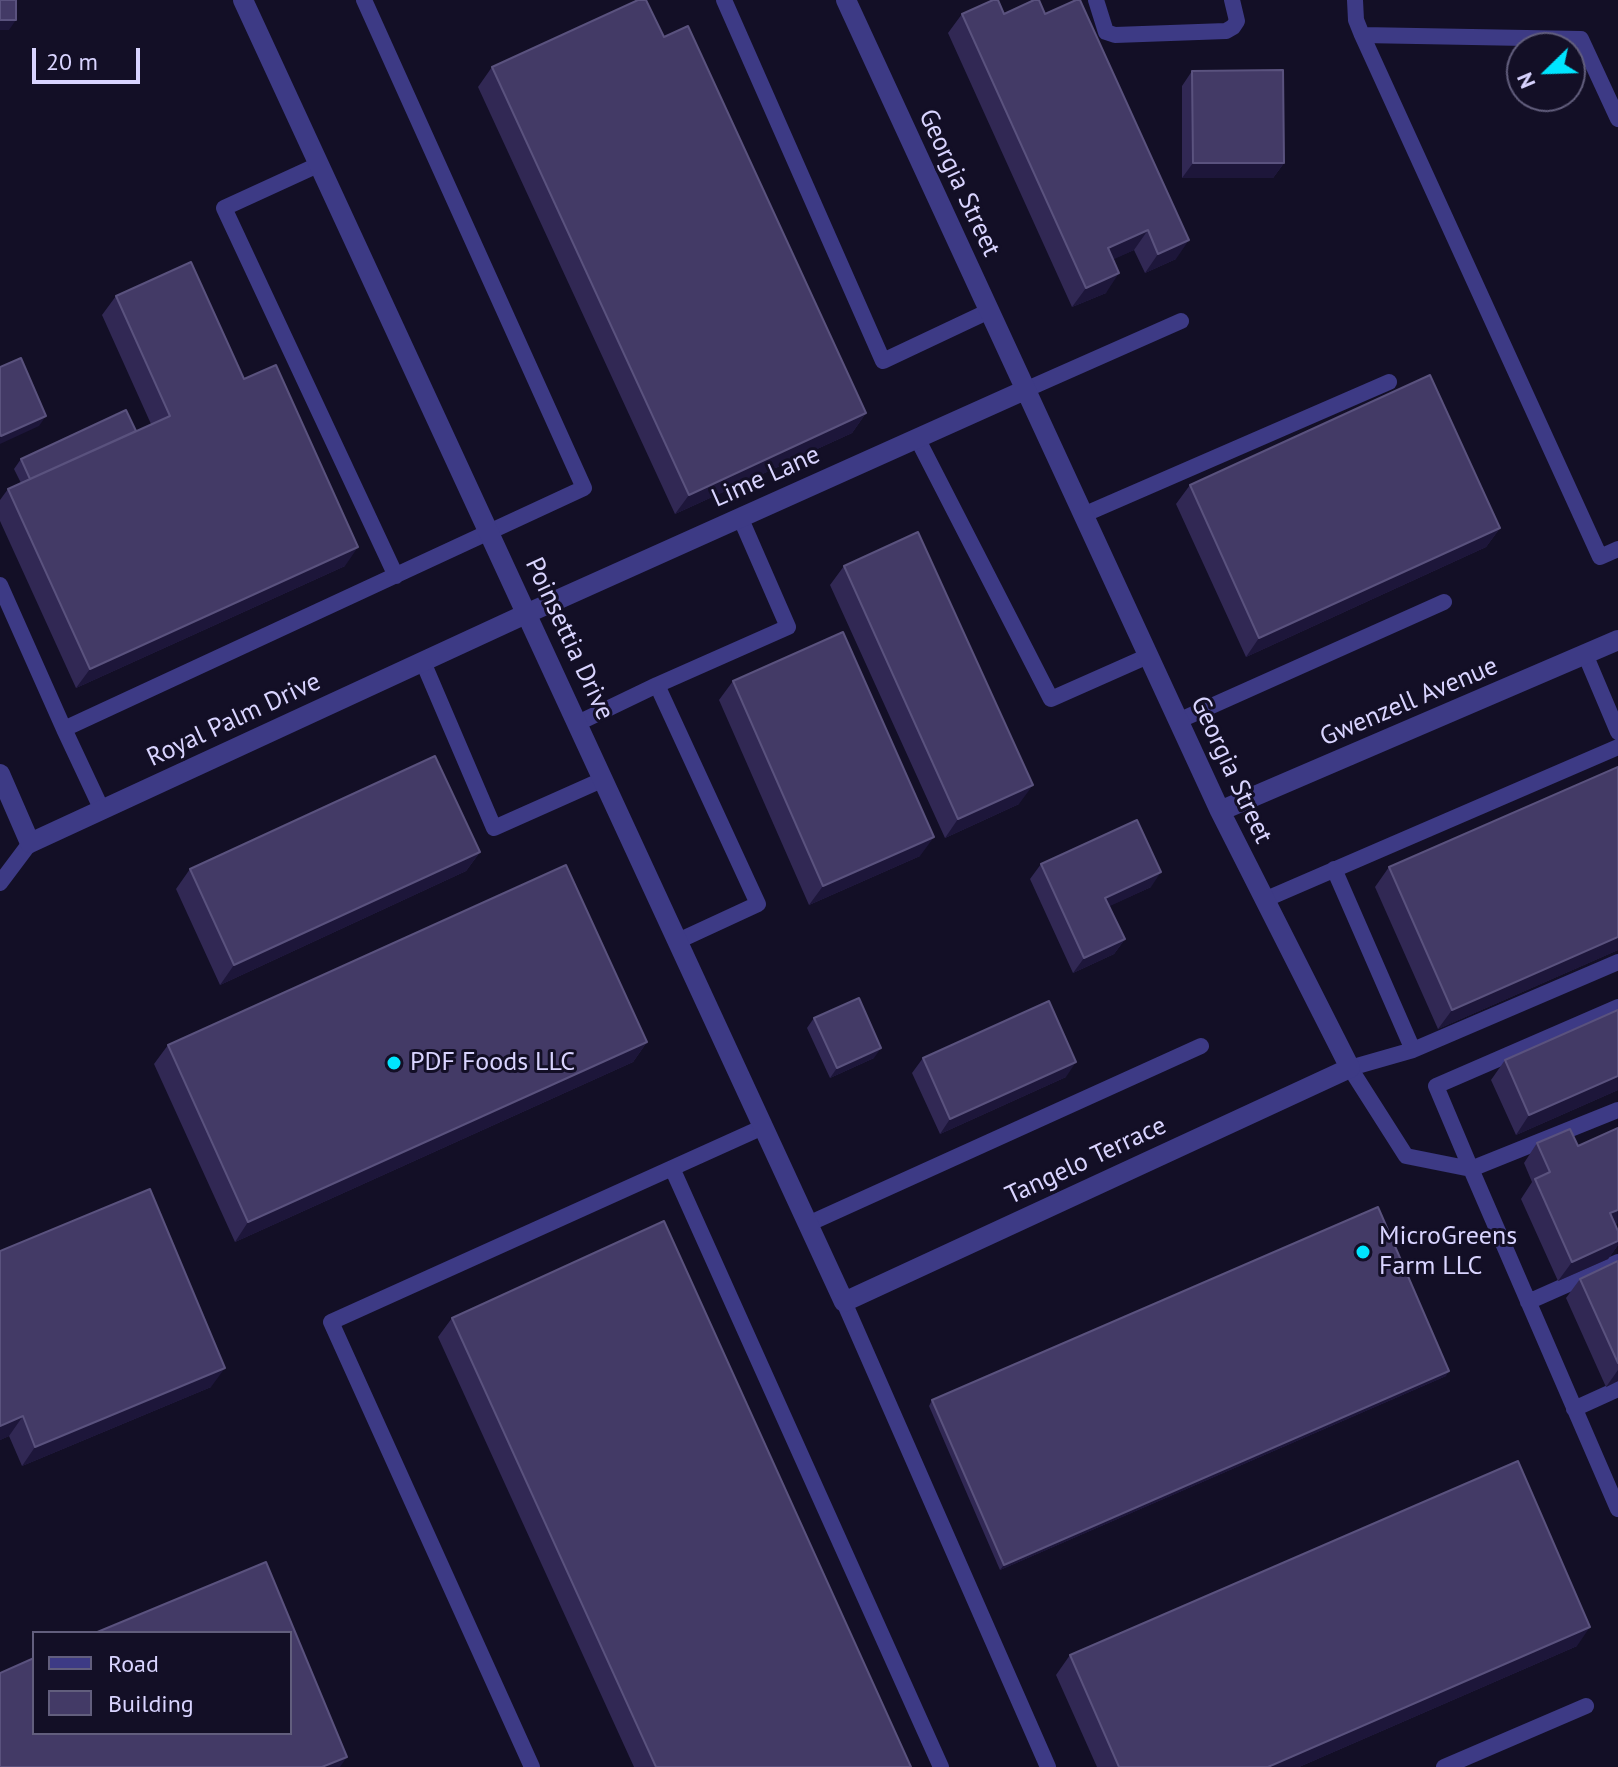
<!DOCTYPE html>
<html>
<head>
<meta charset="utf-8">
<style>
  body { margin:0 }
  #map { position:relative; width:1618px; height:1767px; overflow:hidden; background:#130f26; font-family:"PT Sans",sans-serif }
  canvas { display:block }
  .legend { position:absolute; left:32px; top:1631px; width:260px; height:104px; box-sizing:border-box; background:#130f26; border:2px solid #625e7d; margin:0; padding:10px 14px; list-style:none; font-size:24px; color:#d9d4ff }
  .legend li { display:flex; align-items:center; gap:16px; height:40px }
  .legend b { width:40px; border:2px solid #625e7d }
  .north { position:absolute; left:1506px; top:32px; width:80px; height:80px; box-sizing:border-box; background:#130f26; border:2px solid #625e7d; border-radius:50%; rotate:247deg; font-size:22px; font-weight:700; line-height:32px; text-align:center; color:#d9d4ff }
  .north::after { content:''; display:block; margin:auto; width:28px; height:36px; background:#00e5ff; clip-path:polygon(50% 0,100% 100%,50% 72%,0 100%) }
  .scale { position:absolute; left:32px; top:48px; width:108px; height:36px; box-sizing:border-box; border:4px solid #d9d4ff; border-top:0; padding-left:10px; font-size:24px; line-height:28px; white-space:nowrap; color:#d9d4ff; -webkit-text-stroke:6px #130f26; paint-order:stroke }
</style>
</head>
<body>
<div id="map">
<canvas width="1618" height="1767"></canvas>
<ul class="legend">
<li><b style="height:10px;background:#3d3a85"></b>Road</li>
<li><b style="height:22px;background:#433a66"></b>Building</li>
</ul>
<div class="north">N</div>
<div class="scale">20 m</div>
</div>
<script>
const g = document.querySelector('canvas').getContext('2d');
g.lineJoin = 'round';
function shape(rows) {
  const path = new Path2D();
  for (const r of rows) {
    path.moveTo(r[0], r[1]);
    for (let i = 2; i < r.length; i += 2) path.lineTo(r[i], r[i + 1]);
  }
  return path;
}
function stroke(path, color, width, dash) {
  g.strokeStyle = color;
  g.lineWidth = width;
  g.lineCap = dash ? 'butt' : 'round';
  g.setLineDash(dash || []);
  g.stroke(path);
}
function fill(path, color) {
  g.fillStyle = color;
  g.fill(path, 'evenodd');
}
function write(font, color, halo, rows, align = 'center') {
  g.font = font + ' "PT Sans",sans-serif';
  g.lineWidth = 6;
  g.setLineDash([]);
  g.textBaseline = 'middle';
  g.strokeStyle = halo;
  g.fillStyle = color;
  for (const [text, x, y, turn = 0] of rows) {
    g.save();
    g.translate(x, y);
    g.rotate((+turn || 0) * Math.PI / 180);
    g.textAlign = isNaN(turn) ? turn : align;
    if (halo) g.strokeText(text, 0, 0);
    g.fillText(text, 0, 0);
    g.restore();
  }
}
stroke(shape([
  [724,0,883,361,989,311],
  [1096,0,1106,32,1115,35,1226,31,1233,27,1237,21,1232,0],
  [1355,0,1356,20,1362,35,1600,557,1618,549],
  [1362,35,1581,39,1618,119],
  [320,164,224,208,396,576],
  [1025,390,1181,321],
  [917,438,1051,699,1148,656],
  [1083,515,1389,382],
  [0,585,64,729],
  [1585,654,1618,732],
  [423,662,494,828,604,779],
  [657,685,788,627,740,517],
  [1178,721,1444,602],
  [578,723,657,685,758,904,678,941],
  [102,810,64,729,584,488,364,0],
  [1334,869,1413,1050],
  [0,883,30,843],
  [1264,900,1618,747],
  [1618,962,1413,1050,1350,1068,1406,1156,1471,1169,1618,1509],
  [1618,1007,1436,1086,1471,1169,1618,1110],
  [672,1168,941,1767],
  [808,1224,1201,1046],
  [844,1302,1048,1767],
  [1528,1302,1618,1262],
  [1574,1409,1618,1389],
  [532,1767,331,1322,763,1127],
  [1444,1767,1586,1706]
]), '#3d3a85', 16);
stroke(shape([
  [243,0,844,1302,1350,1068,1220,811,846,0],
  [0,774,30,843,528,613,1025,390],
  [1220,811,1618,640]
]), '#3d3a85', 20);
fill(shape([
  [962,14,1045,14,1176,259,1145,273,1134,250,1113,259,1106,293,1072,307,948,33],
  [664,37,866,413,852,433,675,514,478,87,492,67],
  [1192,71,1284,163,1273,178,1182,178,1182,86],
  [116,296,244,379,345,566,76,688,0,521,0,500,8,489,21,483,14,469,21,459,136,431,151,424,102,315],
  [1190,485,1500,528,1486,547,1246,657,1176,504],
  [844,566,1019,804,945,838,830,585],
  [733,681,920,856,809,905,719,700],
  [480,852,466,871,220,985,176,889,190,869],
  [1041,864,1151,887,1109,906,1125,939,1114,954,1073,973,1030,879],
  [1389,867,1618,950,1438,1029,1375,887],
  [1618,1010,1618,1090,1516,1135,1491,1080,1505,1060],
  [814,1018,874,1058,830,1078,807,1028],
  [647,1042,633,1062,235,1242,154,1064,168,1045],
  [923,1058,1066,1077,940,1134,912,1073],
  [1618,1128,1618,1223,1615,1224,1618,1231,1618,1245,1608,1259,1558,1281,1521,1199,1532,1182,1524,1163,1537,1143,1578,1146],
  [0,1251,211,1387,22,1466,9,1436,0,1440],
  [1618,1261,1618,1381,1606,1387,1566,1298,1580,1279],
  [452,1318,911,1767,634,1767,438,1337],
  [1446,1376,1000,1570,929,1406,932,1400],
  [1577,1646,1299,1767,1097,1767,1056,1675,1070,1655]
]), '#312854');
fill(shape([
  [0,20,16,20,9,30,0,30],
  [1193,163,1284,163,1273,178,1182,178],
  [1148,230,1134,250,1095,268,1108,248],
  [1189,240,1176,259,1145,273,1158,254],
  [1119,273,1106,293,1072,307,1086,288],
  [866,413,852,433,675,514,689,495],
  [46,416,39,426,0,444,0,438,1,436],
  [1500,528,1486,547,1246,657,1259,638],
  [358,547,345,566,76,688,90,669],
  [1033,785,1019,804,945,838,958,819],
  [934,837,920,856,809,905,823,886],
  [480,852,466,871,220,985,234,965],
  [1161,872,1151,887,1095,913,1105,898],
  [1618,937,1618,950,1438,1029,1452,1010],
  [1125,939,1114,954,1073,973,1084,958],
  [647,1042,633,1062,235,1242,248,1222],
  [881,1048,874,1058,830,1078,837,1068],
  [1076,1062,1066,1077,940,1134,950,1119],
  [1618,1076,1618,1090,1516,1135,1529,1115],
  [1618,1210,1618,1223,1596,1232,1610,1213],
  [1618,1241,1618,1245,1608,1259,1558,1281,1572,1262],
  [225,1368,211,1387,22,1466,35,1447],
  [1618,1370,1618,1381,1606,1387],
  [1449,1371,1446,1376,1000,1570,1004,1565],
  [23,1416,9,1436,0,1440,0,1426],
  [1590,1627,1577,1646,1299,1767,1268,1767],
  [347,1757,340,1767,322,1767]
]), '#1d163a');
const building = shape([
  [0,0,16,0,16,20,0,20,0,0],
  [638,0,646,0,664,37,688,26,866,413,689,495,492,67,638,0],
  [993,0,998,0,1004,14,1034,0,1039,0,1045,14,1076,0,1080,0,1189,240,1158,254,1148,230,1108,248,1119,273,1086,288,962,14,993,0],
  [1283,70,1284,163,1193,163,1192,71,1283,70],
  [191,262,244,379,276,365,358,547,90,669,8,489,170,416,116,296,191,262],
  [21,358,46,416,1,436,0,433,0,367,21,358],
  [1430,375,1500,528,1259,638,1190,485,1430,375],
  [126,410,136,431,30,479,21,459,126,410],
  [918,532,1033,785,958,819,844,566,918,532],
  [843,632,934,837,823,886,733,681,843,632],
  [435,756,480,852,234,965,190,869,435,756],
  [1618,767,1618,937,1452,1010,1389,867,1618,767],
  [1137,820,1161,872,1105,898,1125,939,1084,958,1041,864,1137,820],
  [566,865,647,1042,248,1222,168,1045,566,865],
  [859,998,881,1048,837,1068,814,1018,859,998],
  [1049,1001,1076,1062,950,1119,923,1058,1049,1001],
  [1618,1010,1618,1076,1529,1115,1505,1060,1618,1010],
  [1618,1128,1618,1210,1610,1213,1618,1231,1618,1241,1572,1262,1535,1179,1550,1172,1537,1143,1570,1129,1578,1146,1618,1128],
  [150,1189,225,1368,35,1447,23,1416,0,1426,0,1251,150,1189],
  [1378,1207,1449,1371,1004,1565,932,1400,1378,1207],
  [664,1221,911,1767,656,1767,452,1318,664,1221],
  [1618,1261,1618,1363,1580,1279,1618,1261],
  [1518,1461,1590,1627,1268,1767,1119,1767,1070,1655,1518,1461],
  [266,1562,347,1757,322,1767,0,1767,0,1673,34,1658,34,1733,290,1733,290,1633,95,1633,266,1562]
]);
fill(building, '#433a66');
stroke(building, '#5a527e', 2);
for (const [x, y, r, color] of [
  [394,1063,8,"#00e5ff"],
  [1363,1252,8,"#00e5ff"]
]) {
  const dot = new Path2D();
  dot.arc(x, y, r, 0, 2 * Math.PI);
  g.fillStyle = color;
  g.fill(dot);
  stroke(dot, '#130f26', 3);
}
write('26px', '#d9d4ff', '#130f26', [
  ["Georgia Street",959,183,65],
  ["Lime Lane",766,477,-24],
  ["Poinsettia Drive",569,639,65],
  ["Gwenzell Avenue",1409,702,-23],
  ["Royal Palm Drive",234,720,-25],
  ["Georgia Street",1231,770,65],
  ["Tangelo Terrace",1086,1161,-25]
]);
write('26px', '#d9d4ff', '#130f26', [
  ["PDF Foods LLC",410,1063],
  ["MicroGreens",1379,1237],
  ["Farm LLC",1379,1267]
], 'left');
</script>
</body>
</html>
